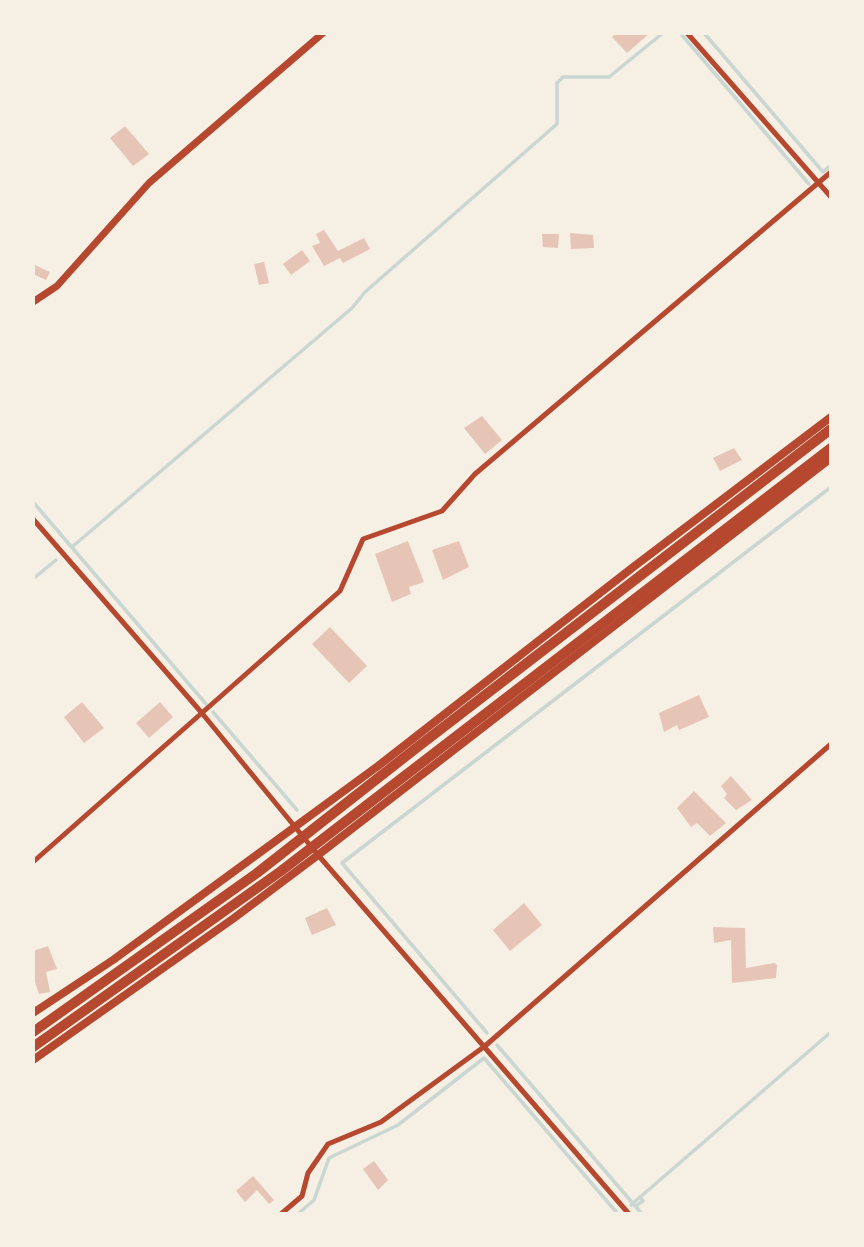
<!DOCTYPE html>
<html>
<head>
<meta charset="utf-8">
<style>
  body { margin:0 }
  #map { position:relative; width:864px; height:1247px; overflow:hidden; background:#f6efe4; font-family:"DejaVu Sans",sans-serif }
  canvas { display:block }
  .frame { position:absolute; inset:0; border:35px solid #f6efe4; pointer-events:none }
</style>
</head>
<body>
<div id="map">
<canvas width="864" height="1247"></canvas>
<div class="frame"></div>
</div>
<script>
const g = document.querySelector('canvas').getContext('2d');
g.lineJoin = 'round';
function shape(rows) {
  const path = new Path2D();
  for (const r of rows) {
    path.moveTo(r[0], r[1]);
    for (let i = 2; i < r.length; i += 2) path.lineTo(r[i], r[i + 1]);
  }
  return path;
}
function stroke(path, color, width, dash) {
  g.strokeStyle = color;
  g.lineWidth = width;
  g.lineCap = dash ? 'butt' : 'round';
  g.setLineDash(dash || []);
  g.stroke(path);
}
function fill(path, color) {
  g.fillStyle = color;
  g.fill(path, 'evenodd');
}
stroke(shape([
  [704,33,823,172,831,165],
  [682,35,809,184],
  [33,502,206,704],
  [72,547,352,308,365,292,557,124,557,83,563,77,609,77,663,33],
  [33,579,56,560],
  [213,712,297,810],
  [487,1033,342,863,831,487],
  [497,1045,642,1214],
  [631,1205,831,1032],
  [636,1206,643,1201,640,1197],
  [298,1214,314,1200,329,1158,398,1125,484,1058,618,1214]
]), '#c9d6d2', 3.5);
fill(shape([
  [616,33,650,33,627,53,612,37],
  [125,126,149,154,133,166,110,138],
  [324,230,338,251,364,238,370,249,343,263,340,258,324,266,312,246,320,243,316,234],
  [570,233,593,235,594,248,571,249],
  [542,234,559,234,558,248,543,247],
  [302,250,310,261,291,275,283,264],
  [264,262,269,283,259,285,254,264],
  [35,265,50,272,46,280,33,274],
  [482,416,502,440,485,454,464,428],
  [734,448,742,460,720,471,713,458],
  [408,541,424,582,409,587,411,594,392,602,375,554],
  [459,541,469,567,443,580,432,550],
  [330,627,367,666,349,683,312,644],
  [699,695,709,717,679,730,677,725,664,732,659,713],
  [82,702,104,728,84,743,64,717],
  [160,702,173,717,149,738,136,723],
  [731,776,752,800,736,810,724,798,727,794,721,786],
  [694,791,726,823,710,836,697,823,691,827,677,808],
  [524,903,542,925,510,951,493,930],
  [327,908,336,925,312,935,305,918],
  [713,927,745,928,746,968,774,963,777,965,776,978,732,983,731,940,714,943],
  [48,946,57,969,46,972,50,992,39,994,33,976,33,951],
  [374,1161,388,1180,378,1190,363,1169],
  [253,1176,274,1200,269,1204,257,1190,245,1202,236,1191]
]), '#e6c5b7');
stroke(shape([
  [687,33,831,197],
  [33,519,201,712,318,855,629,1214],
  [33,862,340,591,363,539,442,511,475,474,831,172],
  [281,1214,302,1196,308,1173,328,1144,381,1122,485,1046,831,744]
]), '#b5482f', 5);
stroke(shape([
  [33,302,57,286,149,183,323,33]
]), '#b5482f', 7);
stroke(shape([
  [33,1013,113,960,378,766,632,568,831,417],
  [33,1060,234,918,318,855,831,458]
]), '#b5482f', 8);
stroke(shape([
  [33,1032,257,873,415,749,831,429],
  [33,1047,281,871,831,448]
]), '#b5482f', 10);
</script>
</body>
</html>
